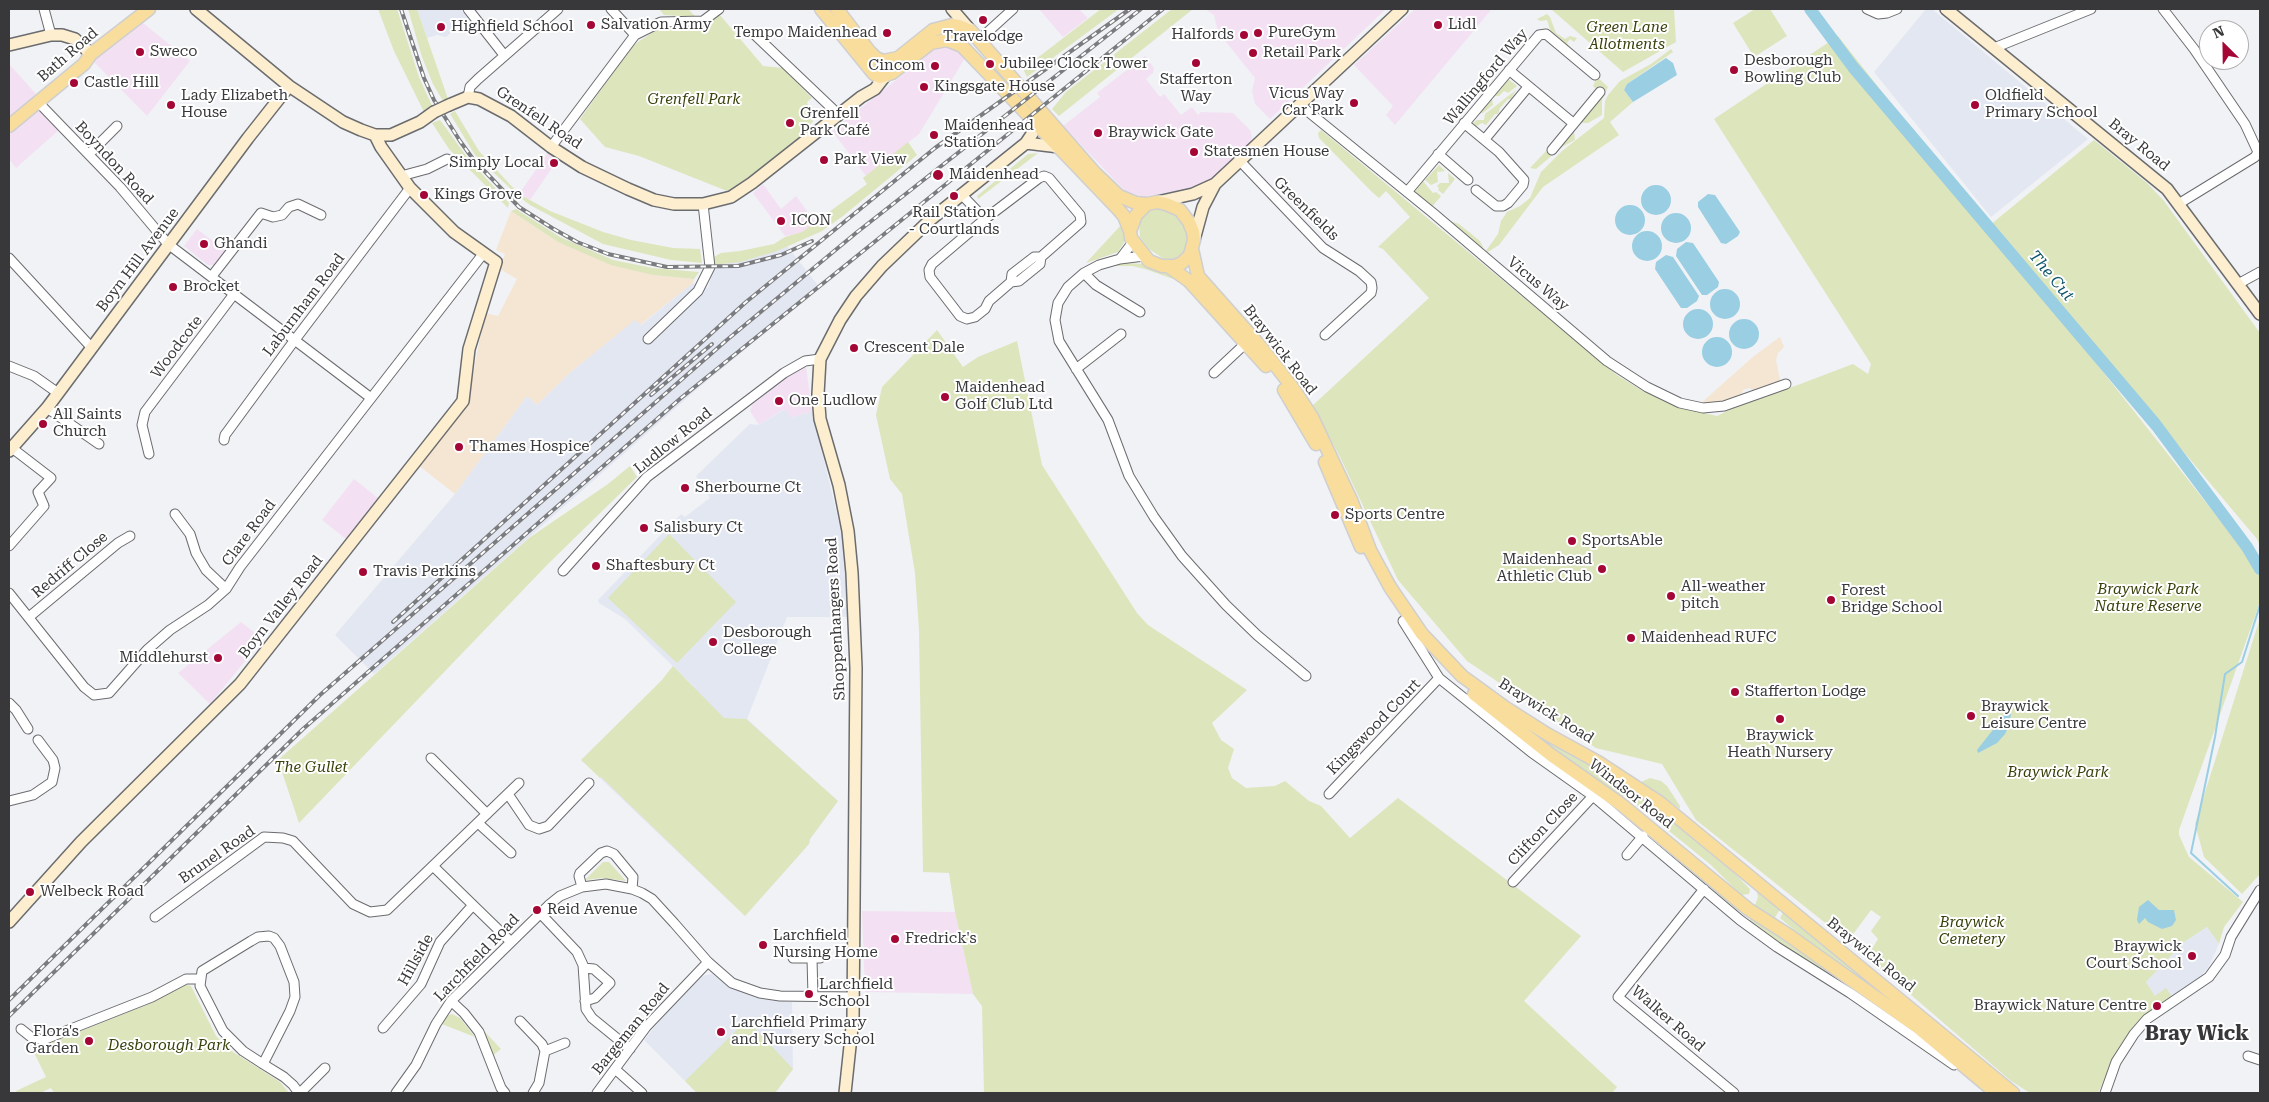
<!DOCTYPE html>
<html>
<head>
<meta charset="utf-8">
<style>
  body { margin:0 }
  #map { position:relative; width:2269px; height:1102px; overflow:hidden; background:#f0f2f5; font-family:"Roboto Serif",serif }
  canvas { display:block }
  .frame { position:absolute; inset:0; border:10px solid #38383a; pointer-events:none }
  .north { position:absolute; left:2199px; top:20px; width:50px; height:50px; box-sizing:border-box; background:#fff; border:1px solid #afafb0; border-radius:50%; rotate:337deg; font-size:14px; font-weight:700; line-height:20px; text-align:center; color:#38383a }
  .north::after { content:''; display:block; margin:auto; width:18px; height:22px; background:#a40635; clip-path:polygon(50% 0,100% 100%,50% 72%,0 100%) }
</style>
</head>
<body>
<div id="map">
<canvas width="2269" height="1102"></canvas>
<div class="frame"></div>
<div class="north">N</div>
</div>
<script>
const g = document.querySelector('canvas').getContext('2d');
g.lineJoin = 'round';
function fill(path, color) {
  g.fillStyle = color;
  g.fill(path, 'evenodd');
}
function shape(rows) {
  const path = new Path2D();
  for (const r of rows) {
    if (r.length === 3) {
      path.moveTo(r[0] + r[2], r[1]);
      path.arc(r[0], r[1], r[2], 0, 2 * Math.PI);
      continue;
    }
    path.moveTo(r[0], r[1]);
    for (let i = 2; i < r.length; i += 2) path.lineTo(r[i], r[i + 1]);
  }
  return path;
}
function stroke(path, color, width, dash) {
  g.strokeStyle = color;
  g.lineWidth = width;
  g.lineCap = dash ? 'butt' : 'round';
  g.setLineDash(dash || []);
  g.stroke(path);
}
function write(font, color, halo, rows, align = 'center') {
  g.font = font + ' "Roboto Serif",serif';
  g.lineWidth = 4;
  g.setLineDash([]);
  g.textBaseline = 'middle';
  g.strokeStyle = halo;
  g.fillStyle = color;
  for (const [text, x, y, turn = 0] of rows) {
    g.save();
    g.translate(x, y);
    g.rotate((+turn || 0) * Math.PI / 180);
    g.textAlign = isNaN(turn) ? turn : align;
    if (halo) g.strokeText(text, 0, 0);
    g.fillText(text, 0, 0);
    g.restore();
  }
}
fill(shape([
  [1039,9,1079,9,1088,18,1063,37],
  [1205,9,1386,9,1270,119,1255,104,1252,91,1255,78,1218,32,1214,15],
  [1415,9,1491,10,1395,125,1386,115,1393,106,1354,65],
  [143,23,190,61,147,116,93,61],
  [942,46,948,46,958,50,965,58,919,134,866,176,832,131,935,49],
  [1145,56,1154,68,1153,73,1146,79,1160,97,1164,94,1181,115,1192,107,1198,115,1201,112,1233,113,1250,130,1252,136,1251,142,1210,180,1200,186,1144,197,1125,191,1063,126,1100,97,1097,93],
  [9,64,37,95,9,117],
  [39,108,59,130,16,168,9,159,9,135],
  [549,151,559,158,530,200,519,194],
  [763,184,781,209,796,196,816,223,802,233,785,236,753,193],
  [197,229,227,252,216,265,208,265,184,246],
  [806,366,812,411,791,418,784,409,759,425,750,411,752,405,800,367],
  [354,479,378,498,346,539,322,520],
  [241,622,263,639,210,704,178,673],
  [862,911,955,912,973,994,865,992]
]), '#f3e1f3');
fill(shape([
  [511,211,558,242,653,275,694,279,693,283,640,325,635,321,572,371,537,405,527,396,455,494,418,465,469,395,485,313,498,316,517,279,500,269,505,254,496,250],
  [1780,337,1784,347,1778,353,1776,360,1780,380,1778,383,1753,390,1749,388,1743,390,1741,395,1724,403,1700,404,1754,356]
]), '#f5e5d3');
fill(shape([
  [417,9,460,9,468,18,446,37,437,35,427,38],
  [1926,9,1932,9,2088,139,1991,217,1874,72],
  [787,246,820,288,696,390,374,674,335,635,455,494,527,396,537,405,572,371,635,320,641,325,693,283,708,288,715,263],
  [785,409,791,418,812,411,843,539,849,617,787,617,747,719,838,801,810,839,809,844,745,916,600,778,693,686,625,619,599,603,598,600,681,514,685,517,710,498,696,476,750,424,759,425],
  [2207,927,2219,944,2208,968,2197,981,2173,998,2155,996,2146,982,2184,942],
  [712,974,730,987,754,997,792,1002,793,1069,775,1093,697,1093,644,1040,680,996,702,976]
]), '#e3e7f2');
fill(shape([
  [378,9,397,9,419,77,433,108,424,112,394,51],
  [408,9,417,9,448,99,443,101,433,84,422,57],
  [659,9,688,9,696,17,664,15],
  [1101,9,1119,9,1027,77,1023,69],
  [1172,9,1193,9,1059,116,1052,109,1066,92],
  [1551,9,1674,9,1676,42,1623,72],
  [1755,9,1770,9,1787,36,1754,57,1733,23],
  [1547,14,1550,17,1556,33,1565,39,1570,36,1577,38,1574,42,1570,39,1567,43,1570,47,1567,48,1552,36,1547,20,1540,21,1537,19],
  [720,15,763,66,783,68,812,98,807,102,813,122,809,125,814,130,732,193,639,156,605,147,580,119,631,48,638,42,659,28,682,25,702,26],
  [1838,36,2260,571,2260,602,2179,830,2179,835,2189,857,2243,902,2224,927,2219,944,2207,927,2184,942,2146,982,2155,996,2166,988,2173,998,2137,1022,2132,1029,2117,1053,2098,1093,2030,1093,2011,1081,1867,957,1878,939,1871,931,1881,917,1871,910,1848,941,1696,820,1662,764,1596,748,1467,661,1398,580,1340,457,1312,406,1429,298,1383,249,1378,247,1410,217,1386,191,1379,198,1372,192,1319,138,1318,133,1321,130,1617,375,1641,390,1687,409,1717,416,1756,397,1795,386,1853,364,1868,374,1871,364,1714,119],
  [1671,49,1673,52,1627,84,1624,90,1633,102,1610,122,1619,135,1543,187,1499,245,1483,255,1498,234,1501,221,1507,212,1520,206,1530,198,1541,172,1562,151,1604,118,1605,101,1608,95,1620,81,1651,64],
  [1597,77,1608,87,1602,100,1602,115,1588,123,1581,123,1588,114,1588,110,1593,108,1598,101,1601,93,1593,86],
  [1507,78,1517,86,1508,93,1504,91,1499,96,1495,96,1492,99,1493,105,1483,113,1478,114,1476,118,1470,122],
  [1516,90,1511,99,1508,99,1500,108,1498,114,1495,114,1486,125,1482,123,1473,128,1471,125,1477,120,1484,120,1485,114],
  [455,111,479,151,517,192,513,191,475,155,450,114],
  [440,120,470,161,509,203,508,208,449,149,432,123],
  [1574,131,1575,140,1562,147,1536,169,1530,168,1547,150,1552,154],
  [2094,140,2147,183,2164,201,2260,333,2260,546,2257,539,2109,363,1990,225],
  [908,142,917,155,843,216,822,231,777,251,740,262,713,265,714,257,721,253,740,251,774,244,785,237,802,232,867,184,863,178],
  [1038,153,978,199,977,196,1028,154],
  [1439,165,1445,171,1437,172,1438,182,1431,185,1425,180],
  [1448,173,1455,179,1443,194,1438,190,1439,188,1437,186,1440,183,1449,183],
  [1423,181,1433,193,1436,192,1441,196,1432,207,1414,193],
  [519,194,550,211,603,232,631,240,673,248,700,249,702,263,671,260,603,244,530,205,518,196],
  [1158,207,1176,211,1186,228,1188,238,1186,251,1177,259,1169,261,1164,259,1149,249,1140,237,1139,221,1148,209],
  [516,209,560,237,613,260,653,268,699,272,694,279,653,275,611,265,558,242,511,211],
  [1444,219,1459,224,1480,241,1483,247,1479,252],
  [1121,225,1125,241,1118,252,1086,263],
  [1127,263,1144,264,1176,276,1176,280,1145,269,1132,266,1114,266],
  [937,330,963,367,978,357,1017,341,1042,465,1137,613,1148,625,1247,690,1212,723,1221,740,1234,749,1228,768,1232,778,1246,788,1275,786,1285,781,1309,801,1321,806,1350,838,1398,798,1581,936,1524,1001,1617,1087,1612,1093,984,1093,982,1006,973,994,955,912,949,873,923,872,919,630,915,573,902,494,890,479,876,415,882,387],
  [630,466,637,477,547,565,299,823,278,760,529,538,608,484],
  [669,534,736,602,677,663,608,598],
  [2260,618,2260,874,2242,894,2204,857,2195,824],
  [673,666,724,718,746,719,838,801,810,839,809,844,745,916,601,777,600,778,581,760,661,681],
  [1476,691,1630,787,1621,799,1560,756],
  [1650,778,1661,781,1667,786,1680,806,1680,809,1641,782],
  [1639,796,1655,806,1666,818,1686,824,1748,887,1750,889,1749,894,1741,895,1711,865,1637,805,1635,800],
  [1625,811,1743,909,1738,911,1623,816],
  [603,862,609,862,626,881,602,878,585,880],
  [1755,884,1782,906,1774,919,1755,905,1758,897],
  [1785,909,1957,1054,1885,996,1791,932,1793,929,1780,918],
  [1755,914,1951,1060,1750,922,1750,916],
  [183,984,191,986,216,1036,230,1050,280,1082,289,1093,54,1093,51,1088,40,1093,17,1093,16,1091,46,1077,27,1038,43,1046,149,1004],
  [452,1014,460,1018,475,1037,442,1024,447,1016],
  [747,1020,793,1069,775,1093,697,1093,685,1081],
  [485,1032,501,1049,492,1056,484,1033]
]), '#dde5bd');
fill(shape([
  [1666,58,1673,63,1677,75,1633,102,1624,90,1627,84],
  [1656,200,15],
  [1708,194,1715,195,1740,232,1738,236,1726,244,1721,243,1698,207,1698,202],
  [1630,220,15],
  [1676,228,15],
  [1647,246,15],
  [1686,242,1693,243,1719,282,1718,287,1707,295,1702,295,1676,256,1677,249],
  [1666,255,1673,257,1699,296,1697,301,1687,308,1681,308,1655,269,1656,262],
  [1725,304,15],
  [1698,324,15],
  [1744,334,15],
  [1717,352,15],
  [2007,712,2011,714,2009,726,2005,734,1997,743,1978,753,1977,750],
  [2148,900,2159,910,2174,910,2176,920,2172,926,2162,929,2148,922,2145,918,2139,924,2137,920,2139,907]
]), '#99cee3');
stroke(shape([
  [2238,896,2191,853,2215,737,2225,674,2242,662,2260,605]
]), '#99cee3', 2);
stroke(shape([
  [1810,9,1853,67,2156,425,2247,547,2260,569]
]), '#99cee3', 12);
const street = shape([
  [44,9,51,35],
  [468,9,504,55],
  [611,9,635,35],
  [1867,9,1878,14,1887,13,1897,9],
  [2163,9,2194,49,2245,124,2258,152,2255,157,2180,203],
  [755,35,839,115],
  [980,39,1013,9],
  [1994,48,2091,9],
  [1509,70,1573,123],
  [468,97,470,87,478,79,558,9],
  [38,102,120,187,168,244,371,398],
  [1300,105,1433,213,1607,361,1647,387,1680,403,1703,408,1724,406,1786,384],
  [1464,123,1499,152,1524,180,1523,185,1508,203,1503,206,1496,206,1476,190],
  [1485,139,1528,87],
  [551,147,635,35,661,22,703,21,719,9],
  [1552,150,1600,92],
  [89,154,117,126],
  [1438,154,1468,180],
  [1240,161,1323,248,1359,271,1371,282,1372,288,1371,293,1325,335],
  [401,176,427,169,447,159],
  [1407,192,1539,35,1546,34,1595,75],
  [961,194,985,219,1039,178,1044,176,1049,178,1080,215,1081,222,1041,257,1040,264,1019,281,1011,282,989,301,985,309,975,317,967,319,960,316,930,277,929,270,932,264,985,219],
  [1144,256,1120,259,1099,265,1084,273,1068,287,1058,303,1055,320,1059,341,1108,420,1129,476,1154,517,1182,556,1226,605,1257,635,1306,676],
  [9,258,91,347],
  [1120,259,1133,242],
  [1084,273,1096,285,1140,312],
  [212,276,261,213,273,217,282,215,289,207,298,204,321,215],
  [1011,282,1012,274,1034,257,1041,257],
  [2238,284,2260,272],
  [648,339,698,291,710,267,703,204],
  [9,366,34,376,58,393],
  [1076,369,1121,334],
  [1214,373,1246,343],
  [47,408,99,444],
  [224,440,225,435,294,341,410,188],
  [149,454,142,425,145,412,234,294],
  [175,514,190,534,196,553,206,570,226,589],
  [9,546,44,506,38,492,51,478,12,448],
  [563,571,647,477,784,373,805,361,820,359],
  [9,593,84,687,94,695,109,693,147,650,170,630,208,605,226,589,240,567,483,254],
  [29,617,118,543,130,536],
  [1403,621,1439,678,1531,752,1593,796,1740,920,1777,947,1850,993,1954,1065],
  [9,703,16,710,28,729],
  [431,758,487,814],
  [508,794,529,825,539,829,548,826,589,783],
  [1329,794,1439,678],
  [9,801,33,795,52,782,55,768,53,760,38,740],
  [478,823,511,853],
  [1627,855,1643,836],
  [434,867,511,942],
  [1513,882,1593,796],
  [582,887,579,876,580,873,601,853,607,851,614,854,633,877,632,889],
  [1704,889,1618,997,1734,1093],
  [540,913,577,952,583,965,586,1009,592,1018,630,1049],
  [155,917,264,837,283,838,293,841,353,904,370,912,387,910,519,783],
  [793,958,820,958],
  [812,959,813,996],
  [584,968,594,969,610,983,595,998,585,1001],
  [451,1001,464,1013,479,1032,501,1088,505,1093],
  [520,1021,542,1044,545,1051,539,1083,533,1093],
  [383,1028,421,984,440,942,473,905],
  [21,1029,31,1037,43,1040,152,997,186,979,199,979],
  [545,1051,565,1043],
  [2248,1056,2260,1060],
  [263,1064,290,1011,295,997,294,982,280,946,274,938,269,936,258,937,251,941,202,971,200,986,223,1031,243,1051,263,1064,284,1077,293,1085,299,1093],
  [615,1069,642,1093],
  [300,1093,325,1068],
  [396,1093,416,1065,436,1024,451,1001,550,904,560,896,582,887,606,884,632,889,642,893,652,899,674,923,708,962,732,983,760,993,780,996,853,997],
  [597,1093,646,1027,708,962],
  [2105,1093,2116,1062,2134,1034,2147,1019,2209,977,2225,955,2231,937,2260,890]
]);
const secondary = shape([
  [196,9,289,86,343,122,361,130,375,135,391,135,420,122,434,112],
  [952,9,971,31],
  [1946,9,2167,189,2260,314],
  [9,45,51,35,62,35,75,39,91,54],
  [449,105,468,97,479,99,511,116,551,147,582,167,628,189,654,200,674,204,703,204,731,197,752,183,861,97,875,89,885,76],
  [1026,143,1059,147],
  [1157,202,1193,194,1215,184,1402,9],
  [1194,240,1203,207,1215,184],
  [9,451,47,408,248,138,289,86],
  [9,922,81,842,240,684,463,401,469,349,496,262,454,232,410,188,381,147,375,135],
  [845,1093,853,1018,856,668,852,573,848,531,839,485,820,419,818,394,820,359,840,320,856,296,882,266,930,220,1026,143,1032,134,1033,127,1031,119]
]);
const primary = shape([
  [821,9,874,74,880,77,892,73,931,43,947,40,962,46,1118,209,1124,216,1130,231],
  [837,9,869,51,876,58,883,61,898,58,933,30,952,25,959,26,971,31,1094,172,1119,196,1136,203,1147,204],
  [9,126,84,64,91,54,149,9],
  [1157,202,1166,204,1180,210,1189,222,1193,232,1194,240,1190,255,1182,263,1175,266,1162,266,1149,261,1131,238,1130,231,1136,215,1147,204,1157,202],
  [1192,249,1198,276,1261,347,1293,388,1312,417,1351,500,1370,550,1390,587,1422,634,1462,676,1506,708,1547,734,1598,762,1659,802,2013,1093],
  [1168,266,1189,281,1266,366],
  [1284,390,1316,444],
  [1325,462,1361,547],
  [1474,694,1551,755,1622,805,1748,909,1787,934,1916,1026,1996,1093]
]);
stroke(street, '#6b6c6f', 11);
stroke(secondary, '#6b6c6f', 14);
stroke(primary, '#cfcfd0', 15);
stroke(street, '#fff', 9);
stroke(secondary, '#fceece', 11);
stroke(primary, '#f8dd9d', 12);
const rail = shape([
  [401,9,424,78,434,100,460,141,473,159,519,207,552,228,577,242,608,254,667,267,738,266,781,255,812,241],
  [651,395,712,344],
  [393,622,746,302,935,148,1130,9],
  [9,1000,320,695,728,339,856,233,1141,9],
  [9,1016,303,729,681,398,1163,9]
]);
stroke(rail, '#7b7c7f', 4);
stroke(rail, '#fff', 2, [5.5]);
const secondaryBridge = shape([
  [434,112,449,105]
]);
stroke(secondaryBridge, '#6b6c6f', 14, []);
stroke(secondaryBridge, '#fceece', 11);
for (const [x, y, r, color] of [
  [983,20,5,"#a40635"],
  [591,25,5,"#a40635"],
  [1438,25,5,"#a40635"],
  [441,27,5,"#a40635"],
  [887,33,5,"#a40635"],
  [1258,33,5,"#a40635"],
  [1244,35,5,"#a40635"],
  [140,52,5,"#a40635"],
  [1253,53,5,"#a40635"],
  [1196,63,5,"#a40635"],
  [990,64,5,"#a40635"],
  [935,66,5,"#a40635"],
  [1734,70,5,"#a40635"],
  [74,83,5,"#a40635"],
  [924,87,5,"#a40635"],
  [1354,103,5,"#a40635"],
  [171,105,5,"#a40635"],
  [1975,105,5,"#a40635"],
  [790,123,5,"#a40635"],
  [1098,133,5,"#a40635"],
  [934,135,5,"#a40635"],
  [1194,152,5,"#a40635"],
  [824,160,5,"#a40635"],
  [554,163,5,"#a40635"],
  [938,175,6,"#a40635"],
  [424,195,5,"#a40635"],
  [954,196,5,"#a40635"],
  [781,221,5,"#a40635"],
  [204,244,5,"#a40635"],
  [173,287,5,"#a40635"],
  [854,348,5,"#a40635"],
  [945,397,5,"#a40635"],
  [779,401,5,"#a40635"],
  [43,424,5,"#a40635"],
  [459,447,5,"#a40635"],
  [685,488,5,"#a40635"],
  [1335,515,5,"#a40635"],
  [644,528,5,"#a40635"],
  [1572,541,5,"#a40635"],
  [596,566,5,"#a40635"],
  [1602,569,5,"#a40635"],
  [363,572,5,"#a40635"],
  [1671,596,5,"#a40635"],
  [1831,600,5,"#a40635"],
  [1631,638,5,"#a40635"],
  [713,642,5,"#a40635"],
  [218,658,5,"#a40635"],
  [1735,692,5,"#a40635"],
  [1971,716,5,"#a40635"],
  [1780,719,5,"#a40635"],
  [30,892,5,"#a40635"],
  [537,910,5,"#a40635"],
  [895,939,5,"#a40635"],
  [763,945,5,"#a40635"],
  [2192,956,5,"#a40635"],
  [809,994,5,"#a40635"],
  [2157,1006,5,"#a40635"],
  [721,1032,5,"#a40635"],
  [89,1041,5,"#a40635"]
]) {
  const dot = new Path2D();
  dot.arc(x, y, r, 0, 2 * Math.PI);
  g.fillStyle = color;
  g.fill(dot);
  stroke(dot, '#fff', 2);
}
write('15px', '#38383a', '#fff', [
  ["Salvation Army",601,25],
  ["Lidl",1448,25],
  ["Highfield School",451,27],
  ["Tempo Maidenhead",877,33,"right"],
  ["PureGym",1268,33],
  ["Halfords",1234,35,"right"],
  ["Travelodge",983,37,"center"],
  ["Sweco",150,52],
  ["Retail Park",1263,53],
  ["Desborough",1744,61],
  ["Bowling Club",1744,78],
  ["Jubilee Clock Tower",1000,64],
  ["Cincom",925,66,"right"],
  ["Stafferton",1196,80,"center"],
  ["Way",1196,97,"center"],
  ["Castle Hill",84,83],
  ["Kingsgate House",934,87],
  ["Vicus Way",1344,94,"right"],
  ["Car Park",1344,111,"right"],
  ["Lady Elizabeth",181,96],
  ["House",181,113],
  ["Oldfield",1985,96],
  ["Primary School",1985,113],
  ["Grenfell",800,114],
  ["Park Café",800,131],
  ["Maidenhead",944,126],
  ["Station",944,143],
  ["Braywick Gate",1108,133],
  ["Statesmen House",1204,152],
  ["Park View",834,160],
  ["Simply Local",544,163,"right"],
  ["Maidenhead",949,175],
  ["Kings Grove",434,195],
  ["Rail Station",954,213,"center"],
  ["- Courtlands",954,230,"center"],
  ["ICON",791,221],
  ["Ghandi",214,244],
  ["Brocket",183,287],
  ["Crescent Dale",864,348],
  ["Maidenhead",955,388],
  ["Golf Club Ltd",955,405],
  ["One Ludlow",789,401],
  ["All Saints",53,415],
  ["Church",53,432],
  ["Thames Hospice",469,447],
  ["Sherbourne Ct",695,488],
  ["Sports Centre",1345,515],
  ["Salisbury Ct",654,528],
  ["SportsAble",1582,541],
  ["Maidenhead",1592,560,"right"],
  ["Athletic Club",1592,577,"right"],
  ["Shaftesbury Ct",606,566],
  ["Travis Perkins",373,572],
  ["All-weather",1681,587],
  ["pitch",1681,604],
  ["Forest",1841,591],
  ["Bridge School",1841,608],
  ["Desborough",723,633],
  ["College",723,650],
  ["Maidenhead RUFC",1641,638],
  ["Middlehurst",208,658,"right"],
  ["Stafferton Lodge",1745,692],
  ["Braywick",1981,707],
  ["Leisure Centre",1981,724],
  ["Braywick",1780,736,"center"],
  ["Heath Nursery",1780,753,"center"],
  ["Welbeck Road",40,892],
  ["Reid Avenue",547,910],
  ["Larchfield",773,936],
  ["Nursing Home",773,953],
  ["Fredrick's",905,939],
  ["Braywick",2182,947,"right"],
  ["Court School",2182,964,"right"],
  ["Larchfield",819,985],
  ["School",819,1002],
  ["Braywick Nature Centre",2147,1006,"right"],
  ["Larchfield Primary",731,1023],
  ["and Nursery School",731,1040],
  ["Flora's",79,1032,"right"],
  ["Garden",79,1049,"right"]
], 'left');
write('italic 15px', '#39400a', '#fff', [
  ["Green Lane",1627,28],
  ["Allotments",1627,45],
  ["Grenfell Park",694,100],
  ["Braywick Park",2148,590],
  ["Nature Reserve",2148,607],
  ["The Gullet",311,768],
  ["Braywick Park",2058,773],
  ["Braywick",1972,923],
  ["Cemetery",1972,940],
  ["Desborough Park",169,1046]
]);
write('15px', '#38383a', '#fff', [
  ["Bath Road",68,55,-41],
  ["Wallingford Way",1486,77,-50],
  ["Grenfell Road",539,118,34],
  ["Bray Road",2139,145,39],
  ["Boyndon Road",114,163,47],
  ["Greenfields",1306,209,44],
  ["Boyn Hill Avenue",138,260,-53],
  ["Vicus Way",1538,284,40],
  ["Laburnham Road",304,305,-53],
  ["Woodcote",177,347,-53],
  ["Braywick Road",1280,350,52],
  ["Ludlow Road",673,441,-39],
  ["Clare Road",249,533,-53],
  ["Redriff Close",70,565,-40],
  ["Boyn Valley Road",281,607,-52],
  ["Shoppenhangers Road",836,619,-93],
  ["Braywick Road",1546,711,32],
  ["Kingswood Court",1374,727,-46],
  ["Windsor Road",1631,794,38],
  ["Clifton Close",1543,829,-47],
  ["Brunel Road",217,855,-35],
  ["Braywick Road",1871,955,39],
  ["Larchfield Road",477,958,-46],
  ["Hillside",416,960,-61],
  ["Walker Road",1668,1019,41],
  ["Bargeman Road",631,1029,-51]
]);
write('italic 16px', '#0f556b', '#fff', [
  ["The Cut",2051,276,50]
]);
write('bold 20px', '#38383a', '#fff', [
  ["Bray Wick",2197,1034]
]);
</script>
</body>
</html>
